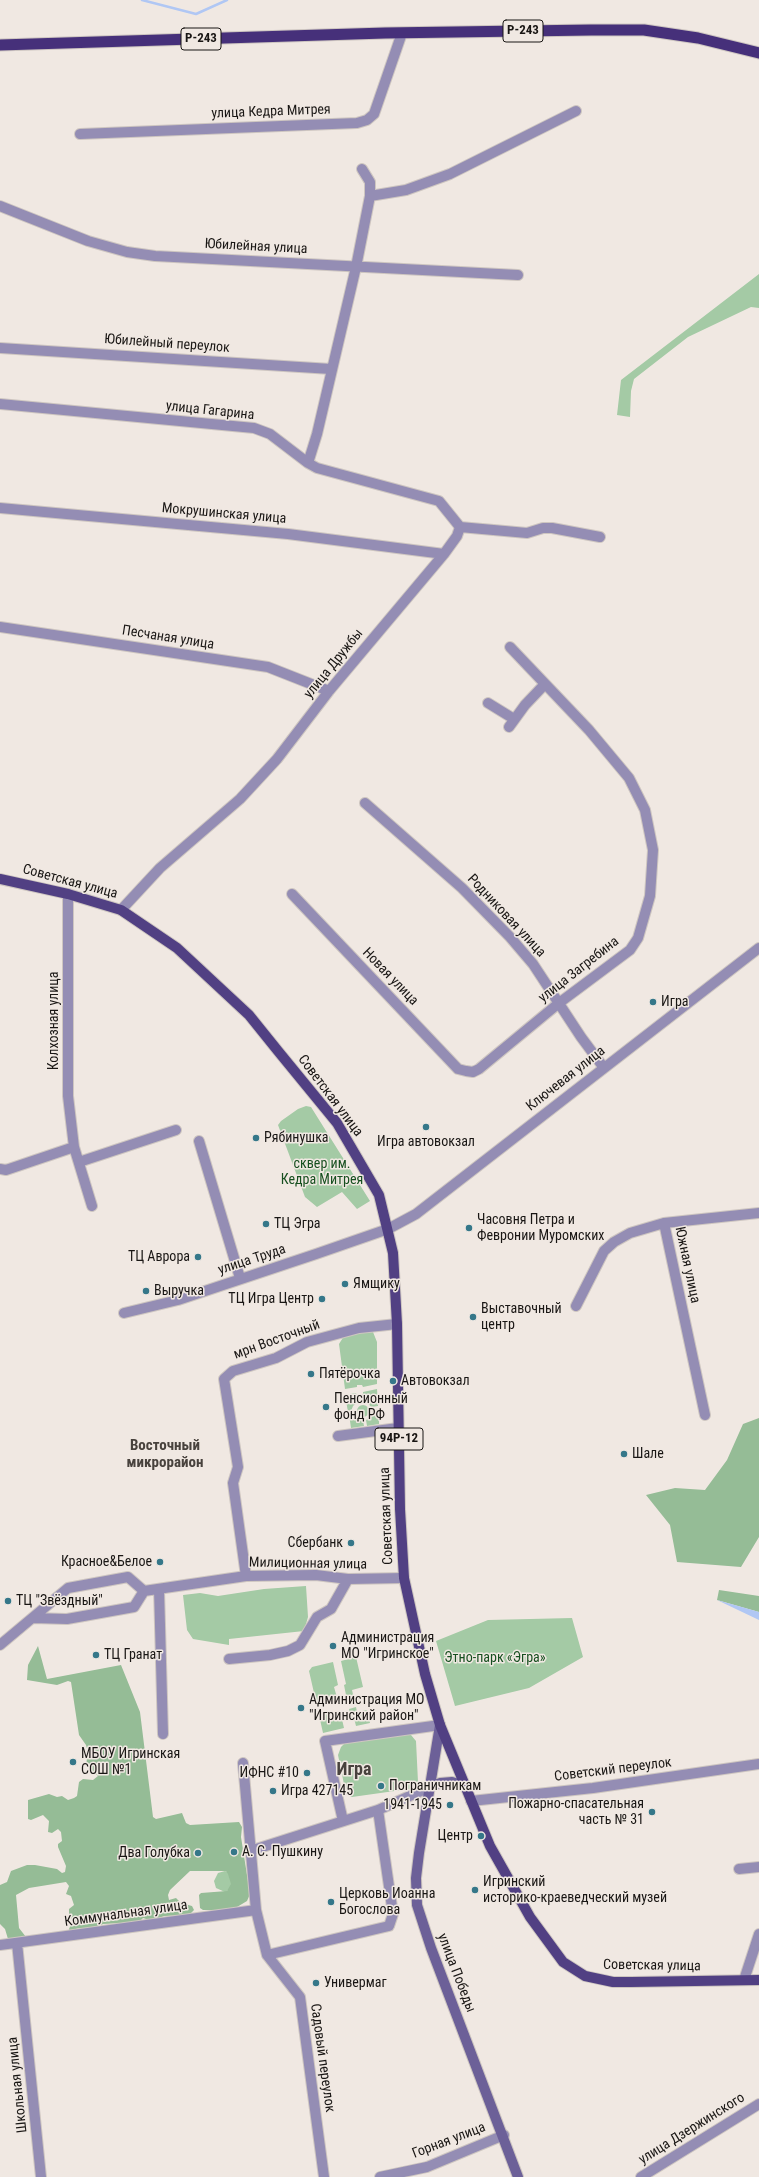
<!DOCTYPE html>
<html>
<head>
<meta charset="utf-8">
<style>
  body { margin:0 }
  canvas { display:block; background:#f0e8e2 }
</style>
</head>
<body>
<canvas width="759" height="2177"></canvas>
<script>
const g = document.querySelector('canvas').getContext('2d');
g.lineJoin = 'round';
function fill(path, color) {
  g.fillStyle = color;
  g.fill(path, 'evenodd');
}
function shape(rows) {
  const path = new Path2D();
  for (const r of rows) {
    if (r.length === 3) {
      path.moveTo(r[0] + r[2], r[1]);
      path.arc(r[0], r[1], r[2], 0, 2 * Math.PI);
      continue;
    }
    path.moveTo(r[0], r[1]);
    for (let i = 2; i < r.length; i += 2) path.lineTo(r[i], r[i + 1]);
  }
  return path;
}
function stroke(path, color, width, dash) {
  g.strokeStyle = color;
  g.lineWidth = width;
  g.lineCap = dash ? 'butt' : 'round';
  g.setLineDash(dash || []);
  g.stroke(path);
}
function write(font, color, halo, rows, align = 'center') {
  g.font = font + ' "Roboto Condensed",sans-serif';
  g.lineWidth = 3;
  g.setLineDash([]);
  g.textBaseline = 'middle';
  g.strokeStyle = halo;
  g.fillStyle = color;
  for (const [text, x, y, turn = 0] of rows) {
    g.save();
    g.translate(x, y);
    g.rotate((+turn || 0) * Math.PI / 180);
    g.textAlign = isNaN(turn) ? turn : align;
    if (halo) g.strokeText(text, 0, 0);
    g.fillText(text, 0, 0);
    g.restore();
  }
}
fill(shape([
  [759,274,759,308,751,307,688,337,634,379,631,391,630,417,617,415,621,380],
  [306,1106,311,1107,370,1201,357,1209,342,1192,317,1207,305,1197,278,1125,281,1121,298,1109],
  [369,1330,373,1332,377,1342,377,1384,363,1387,362,1385,357,1385,357,1387,345,1389,339,1344,344,1336],
  [377,1389,378,1406,371,1407,368,1403,361,1401,360,1395,363,1394,363,1392],
  [356,1393,358,1401,353,1406,351,1411,348,1412,345,1395],
  [363,1411,6],
  [379,1409,379,1424,367,1426,366,1420,371,1417,372,1411],
  [349,1414,352,1414,356,1420,363,1421,364,1426,351,1428],
  [306,1586,308,1617,304,1631,229,1639,229,1645,193,1639,187,1630,183,1595,200,1593,218,1596,264,1589],
  [572,1618,583,1657,529,1688,455,1706,436,1641,488,1620],
  [356,1657,363,1687,352,1690,354,1699,347,1700,344,1685,346,1684,341,1661],
  [333,1662,338,1685,334,1687,338,1701,317,1706,309,1671,312,1667],
  [356,1707,357,1712,367,1710,370,1723,356,1726,354,1718,351,1718,349,1709],
  [340,1711,344,1728,323,1733,319,1715],
  [408,1734,411,1735,416,1741,418,1782,416,1788,352,1797,346,1794,338,1755,341,1747,345,1743],
  [225,1871,228,1872,235,1886,225,1892,216,1888,214,1881,218,1873]
]), '#a4caa5');
fill(shape([
  [759,1418,759,1537,741,1567,677,1562,670,1525,646,1495,675,1488,705,1490,727,1460,743,1424],
  [719,1590,759,1596,759,1612,717,1600],
  [38,1646,47,1679,121,1665,140,1712,153,1817,156,1819,182,1813,186,1823,190,1825,239,1822,242,1827,241,1837,250,1894,247,1901,232,1910,203,1910,200,1908,199,1895,201,1893,227,1891,231,1884,228,1874,226,1871,190,1871,170,1890,168,1895,169,1900,176,1898,181,1903,192,1906,194,1910,189,1915,164,1916,153,1921,143,1918,139,1922,103,1924,94,1929,79,1928,70,1931,69,1929,73,1920,69,1916,69,1909,74,1905,71,1896,66,1894,69,1886,66,1882,29,1888,16,1895,19,1928,26,1937,8,1939,5,1929,0,1924,0,1885,7,1882,11,1871,27,1865,35,1865,57,1869,62,1873,65,1872,66,1866,58,1847,58,1844,62,1841,61,1832,58,1829,52,1833,48,1832,49,1821,43,1815,31,1820,28,1819,28,1800,49,1794,57,1797,62,1796,68,1800,74,1798,77,1796,79,1782,83,1779,93,1780,98,1776,86,1765,88,1752,86,1745,79,1735,71,1682,68,1681,57,1685,27,1680,28,1665]
]), '#95bc96');
fill(shape([
  [717,1600,759,1612,759,1620]
]), '#b0c7f4');
stroke(shape([
  [142,0,196,14,227,0]
]), '#b0c7f4', 2.5);
const minor = shape([
  [80,134,357,123,367,120,374,114,402,33],
  [370,196,406,190,450,174,576,111],
  [0,206,88,241,127,252,155,256,518,275],
  [0,348,331,369],
  [0,404,254,428,270,434,308,463,317,468,439,501,460,527],
  [308,463,317,434,356,267,370,196,370,182,362,169],
  [0,508,288,534,444,554],
  [460,527,527,533,543,528,552,528,600,537],
  [0,627,268,667,329,691],
  [488,703,514,719],
  [509,727,525,705,545,684],
  [365,803,462,888,510,937,533,964,581,1037,604,1068],
  [68,894,68,1096,74,1147,92,1206],
  [292,894,458,1069,466,1071,473,1072,479,1069,559,1003,630,950,638,938,650,896,653,850,645,810,629,778,589,730,510,647],
  [121,910,160,868,240,799,277,759,329,691,444,554,457,536,460,527],
  [199,1141,240,1278],
  [79,1162,176,1130],
  [0,1169,6,1170,74,1147],
  [664,1223,705,1415],
  [576,1306,604,1251,614,1242,630,1233,664,1223,759,1213],
  [124,1313,178,1300,316,1254,388,1229,416,1214,759,948],
  [338,1436,398,1428],
  [246,1576,233,1483,238,1467,224,1379,233,1371,276,1358,307,1342,359,1328,397,1324],
  [159,1589,163,1734],
  [33,1618,67,1619,134,1607,144,1591],
  [0,1645,68,1588,128,1577,144,1591,246,1576,316,1575,348,1579,404,1578],
  [229,1659,270,1655,288,1651,300,1645,317,1617,331,1609,348,1579],
  [243,1763,256,1910,267,1955,300,1997,324,2177],
  [471,1801,593,1788,759,1764],
  [343,1821,325,1741,440,1725],
  [250,1851,378,1810,428,1788],
  [739,1869,759,1867],
  [17,1943,41,2177],
  [0,1945,256,1910],
  [267,1955,389,1926,393,1914,378,1810],
  [744,1980,759,1934],
  [380,2177,427,2167,504,2135],
  [641,2177,759,2104]
]);
const secondary = shape([
  [440,1725,419,1853,416,1878,417,1905,431,1948,518,2177],
  [428,1788,440,1783,452,1782,464,1786]
]);
const primary = shape([
  [0,879,68,894,121,910,177,948,249,1015,278,1051,337,1123,379,1195,393,1253,397,1324,400,1509,404,1578,425,1674,440,1725,490,1846,530,1917,563,1962,585,1976,613,1982,631,1982,759,1980]
]);
const trunk = shape([
  [0,45,385,33,591,30,644,30,698,38,759,53]
]);
stroke(minor, '#cec6c1', 12);
stroke(secondary, '#cec6c1', 12);
stroke(primary, '#cec6c1', 12);
stroke(trunk, '#cec6c1', 13);
stroke(minor, '#948db4', 10);
stroke(secondary, '#6c6098', 10);
stroke(primary, '#514083', 10);
stroke(trunk, '#46307a', 11);
for (const [x, y, r, color] of [
  [653,1002,4,"#357789"],
  [426,1127,4,"#357789"],
  [256,1138,4,"#357789"],
  [266,1224,4,"#357789"],
  [469,1228,4,"#357789"],
  [198,1257,4,"#357789"],
  [345,1284,4,"#357789"],
  [146,1291,4,"#357789"],
  [322,1299,4,"#357789"],
  [473,1317,4,"#357789"],
  [311,1374,4,"#357789"],
  [393,1381,4,"#357789"],
  [326,1407,4,"#357789"],
  [624,1454,4,"#357789"],
  [351,1543,4,"#357789"],
  [160,1562,4,"#357789"],
  [8,1601,4,"#357789"],
  [333,1646,4,"#357789"],
  [96,1655,4,"#357789"],
  [301,1708,4,"#357789"],
  [73,1762,4,"#357789"],
  [307,1773,4,"#357789"],
  [381,1786,4,"#357789"],
  [273,1791,4,"#357789"],
  [450,1805,4,"#357789"],
  [652,1812,4,"#357789"],
  [481,1836,4,"#357789"],
  [234,1852,4,"#357789"],
  [198,1853,4,"#357789"],
  [475,1890,4,"#357789"],
  [331,1902,4,"#357789"],
  [316,1983,4,"#357789"]
]) {
  const dot = new Path2D();
  dot.arc(x, y, r, 0, 2 * Math.PI);
  g.fillStyle = color;
  g.fill(dot);
  stroke(dot, '#f0e8e2', 1.5);
}
for (const [x, y, w] of [
  [523,31,40],
  [201,39,40],
  [399,1439,48]
]) {
  const box = new Path2D();
  box.roundRect(x - w / 2, y - 11, w, 22, 3);
  g.fillStyle = '#f0e8e2';
  g.fill(box);
  stroke(box, '#191614', 1);
}
write('bold 13px', '#191614', null, [
  ["Р-243",523,31],
  ["Р-243",201,39],
  ["94Р-12",399,1439]
]);
write('14px', '#191614', '#f0e8e2', [
  ["улица Кедра Митрея",271,112,-2],
  ["Юбилейная улица",256,247,3],
  ["Юбилейный переулок",167,344,4],
  ["улица Гагарина",210,411,6],
  ["Мокрушинская улица",224,514,5],
  ["Песчаная улица",168,638,9],
  ["улица Дружбы",334,664,-51],
  ["Советская улица",70,882,15],
  ["Родниковая улица",506,916,47],
  ["улица Загребина",579,970,-38],
  ["Новая улица",390,977,46],
  ["Колхозная улица",54,1021,-90],
  ["Ключевая улица",566,1079,-38],
  ["Советская улица",330,1096,53],
  ["улица Труда",252,1260,-18],
  ["Южная улица",687,1265,78],
  ["мрн Восточный",277,1340,-20],
  ["Советская улица",387,1516,-92],
  ["Милиционная улица",308,1564,1],
  ["Советский переулок",613,1770,-7],
  ["Коммунальная улица",126,1914,-8],
  ["Советская улица",652,1966,1],
  ["улица Победы",456,1973,69],
  ["Садовый переулок",322,2058,82],
  ["Школьная улица",18,2085,-96],
  ["улица Дзержинского",692,2129,-32],
  ["Горная улица",449,2141,-21]
]);
write('14px', '#191614', '#f0e8e2', [
  ["Игра",661,1002],
  ["Рябинушка",264,1138],
  ["Игра автовокзал",426,1142,"center"],
  ["Часовня Петра и",477,1220],
  ["Февронии Муромских",477,1236],
  ["ТЦ Эгра",274,1224],
  ["ТЦ Аврора",190,1257,"right"],
  ["Ямщику",353,1284],
  ["Выручка",154,1291],
  ["ТЦ Игра Центр",314,1299,"right"],
  ["Выставочный",481,1309],
  ["центр",481,1325],
  ["Пятёрочка",319,1374],
  ["Автовокзал",401,1381],
  ["Пенсионный",334,1399],
  ["фонд РФ",334,1415],
  ["Шале",632,1454],
  ["Сбербанк",343,1543,"right"],
  ["Красное&Белое",152,1562,"right"],
  ["ТЦ \"Звёздный\"",16,1601],
  ["Администрация",341,1638],
  ["МО \"Игринское\"",341,1654],
  ["ТЦ Гранат",104,1655],
  ["Администрация МО",309,1700],
  ["\"Игринский район\"",309,1716],
  ["МБОУ Игринская",81,1754],
  ["СОШ №1",81,1770],
  ["ИФНС #10",299,1773,"right"],
  ["Пограничникам",389,1786],
  ["Игра 427145",281,1791],
  ["Пожарно-спасательная",644,1804,"right"],
  ["часть № 31",644,1820,"right"],
  ["1941-1945",442,1805,"right"],
  ["Центр",473,1836,"right"],
  ["А. С. Пушкину",242,1852],
  ["Два Голубка",190,1853,"right"],
  ["Игринский",483,1882],
  ["историко-краеведческий музей",483,1898],
  ["Церковь Иоанна",339,1894],
  ["Богослова",339,1910],
  ["Универмаг",324,1983]
], 'left');
write('14px', '#164f1f', '#f0e8e2', [
  ["сквер им.",322,1164],
  ["Кедра Митрея",322,1180],
  ["Этно-парк «Эгра»",495,1658]
]);
write('bold 15px', '#48423d', '#f0e8e2', [
  ["Восточный",165,1446],
  ["микрорайон",165,1463]
]);
write('bold 18px', '#48423d', '#f0e8e2', [
  ["Игра",354,1770]
]);
</script>
</body>
</html>
